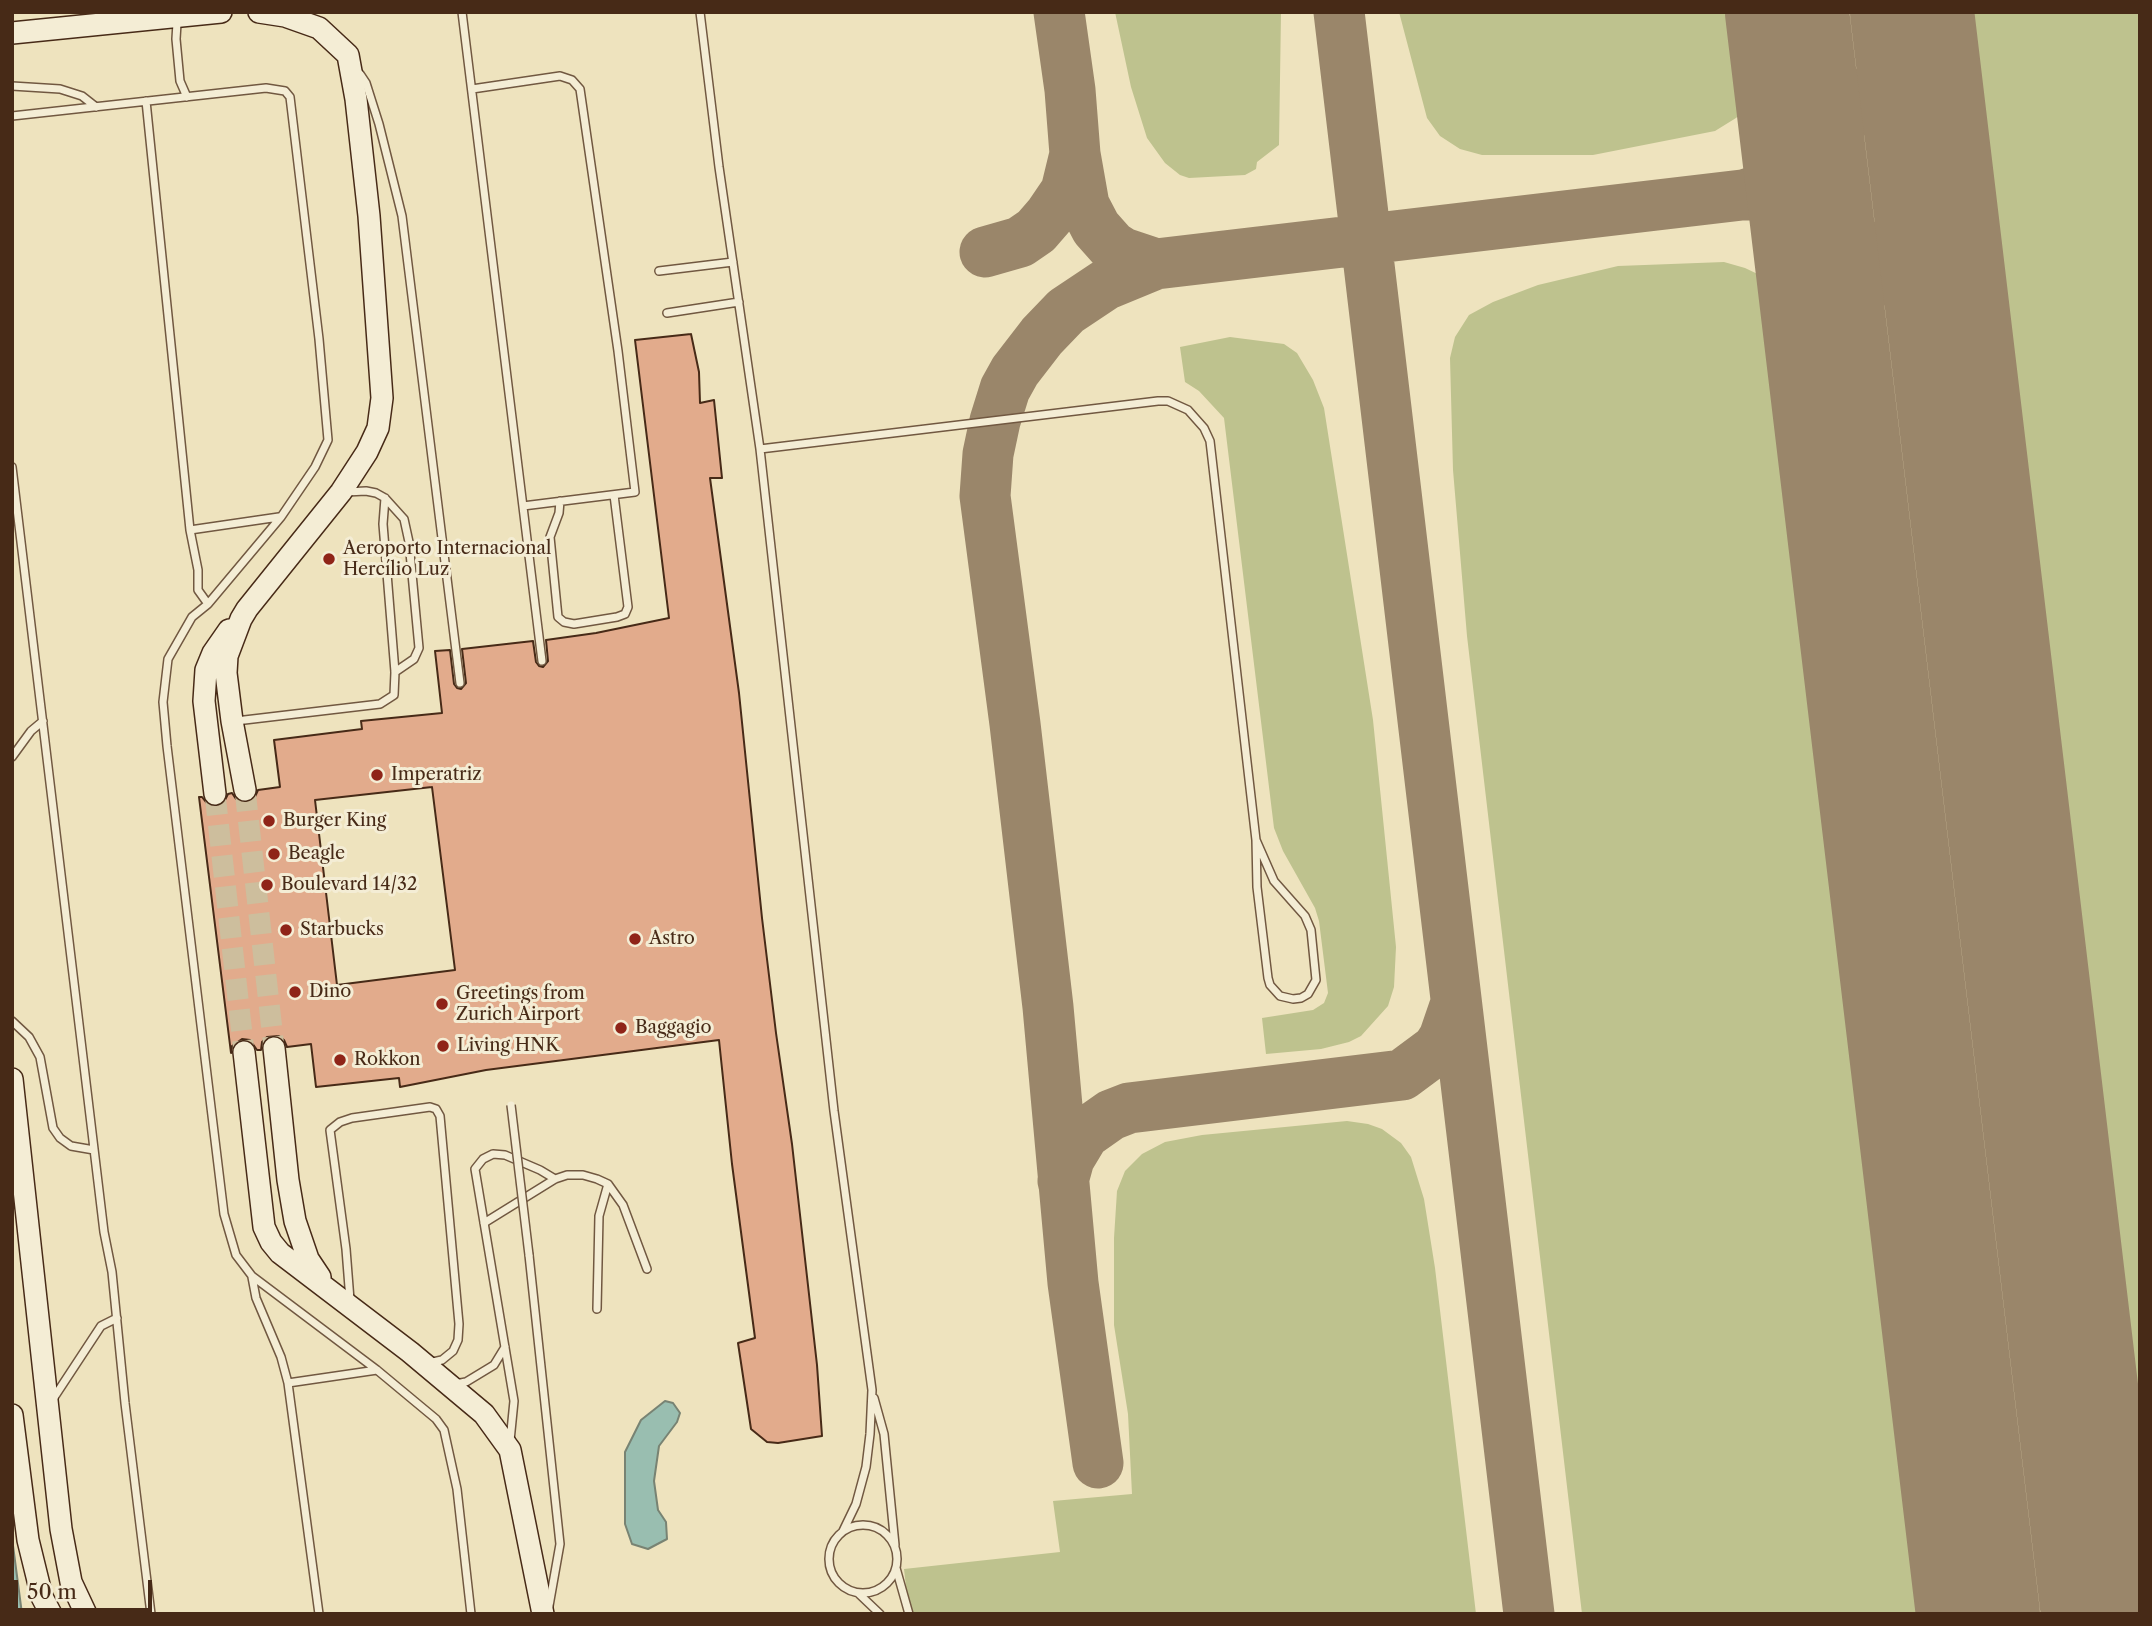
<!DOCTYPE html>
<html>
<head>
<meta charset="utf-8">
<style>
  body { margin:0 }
  #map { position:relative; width:2152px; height:1626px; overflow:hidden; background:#eee3be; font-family:"Libre Caslon Text",serif }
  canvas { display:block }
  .frame { position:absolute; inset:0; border:14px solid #472a17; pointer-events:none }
  .scale { position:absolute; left:14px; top:1580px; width:138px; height:32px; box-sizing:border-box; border:4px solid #472a17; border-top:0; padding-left:9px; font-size:21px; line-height:24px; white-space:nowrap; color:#472a17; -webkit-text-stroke:5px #f4edd5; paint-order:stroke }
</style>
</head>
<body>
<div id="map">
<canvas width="2152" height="1626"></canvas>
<div class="frame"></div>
<div class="scale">50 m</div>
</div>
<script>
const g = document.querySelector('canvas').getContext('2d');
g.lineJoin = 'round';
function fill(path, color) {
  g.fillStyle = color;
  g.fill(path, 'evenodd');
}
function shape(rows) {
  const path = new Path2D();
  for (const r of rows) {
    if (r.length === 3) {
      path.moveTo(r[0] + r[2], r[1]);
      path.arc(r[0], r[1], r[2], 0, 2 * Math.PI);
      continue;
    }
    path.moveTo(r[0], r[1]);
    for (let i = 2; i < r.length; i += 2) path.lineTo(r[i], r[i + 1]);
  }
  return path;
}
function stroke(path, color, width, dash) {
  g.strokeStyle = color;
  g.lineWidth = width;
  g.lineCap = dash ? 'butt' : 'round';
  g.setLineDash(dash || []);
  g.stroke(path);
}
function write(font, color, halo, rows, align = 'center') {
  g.font = font + ' "Libre Caslon Text",serif';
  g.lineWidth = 6;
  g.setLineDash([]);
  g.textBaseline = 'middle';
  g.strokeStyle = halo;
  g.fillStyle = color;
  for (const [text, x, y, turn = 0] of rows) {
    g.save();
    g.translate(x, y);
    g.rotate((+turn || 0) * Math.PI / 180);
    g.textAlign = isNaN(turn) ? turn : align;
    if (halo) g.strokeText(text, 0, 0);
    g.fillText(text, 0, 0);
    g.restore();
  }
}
fill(shape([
  [1115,12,1281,12,1279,145,1257,162,1256,169,1245,175,1189,178,1180,175,1165,163,1147,138,1131,87],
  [1399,12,1765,12,1770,44,1768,61,1761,89,1750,105,1736,118,1715,131,1593,155,1482,155,1460,149,1440,136,1427,118],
  [1932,12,2140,12,2140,1614,2124,1614],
  [1724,262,1745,268,1766,278,1794,311,1801,327,1954,1614,1582,1614,1467,636,1453,470,1450,358,1455,337,1469,315,1493,302,1538,285,1618,266],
  [1230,337,1284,344,1297,353,1313,380,1324,408,1373,720,1396,947,1394,987,1388,1006,1361,1036,1349,1042,1321,1049,1266,1054,1262,1018,1313,1010,1324,1003,1328,993,1319,921,1315,908,1283,851,1274,828,1224,418,1199,391,1185,382,1180,347],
  [1347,1121,1368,1124,1382,1129,1401,1143,1411,1157,1424,1199,1435,1268,1476,1614,913,1614,907,1595,904,1569,1060,1552,1053,1501,1132,1494,1128,1414,1114,1325,1114,1238,1117,1191,1125,1171,1142,1154,1165,1142,1202,1135]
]), '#bec28e');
const water = shape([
  [665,1401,673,1403,680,1413,677,1422,659,1446,654,1481,658,1510,666,1522,667,1539,648,1549,632,1544,625,1524,625,1452,641,1420,665,1401],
  [12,1538,22,1614,12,1614,12,1538]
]);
fill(water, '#99beb0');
stroke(water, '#788373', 2);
stroke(shape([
  [1059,12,1070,90,1075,154,1084,205,1096,228,1112,246,1123,253,1156,264],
  [1339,12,1529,1614],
  [1744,195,1784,182,1806,169,1865,93],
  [985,252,1020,242,1036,231,1049,216,1066,191,1075,154],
  [1063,1181,1069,1159,1084,1134,1111,1115,1129,1108,1402,1075,1437,1049,1444,1038,1456,1003],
  [1098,1463,1073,1283,1048,1007,1015,724,985,496,988,454,995,421,1005,389,1015,371,1042,336,1066,311,1105,285,1156,264,1742,195,1775,195,1813,206,1838,223,1861,244,1886,280]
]), '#9a866a', 51);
stroke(shape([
  [1787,12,1978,1614],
  [1912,12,2103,1614]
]), '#9a866a', 124);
const building = shape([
  [691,334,699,372,700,403,714,400,722,478,710,478,739,693,762,918,776,1033,792,1144,817,1365,822,1436,778,1443,767,1442,751,1429,738,1343,755,1338,732,1164,719,1040,486,1070,400,1087,399,1078,316,1087,311,1044,287,1047,284,1040,279,1036,267,1037,262,1042,261,1050,257,1050,250,1040,242,1039,232,1046,231,1053,199,797,202,797,209,806,217,807,223,804,228,794,232,793,236,799,247,803,254,799,258,790,280,787,274,740,362,729,361,721,442,713,435,651,450,650,454,684,457,688,461,689,466,683,462,649,533,641,536,662,539,666,543,667,548,661,546,640,596,633,669,618,635,340,691,334],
  [432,787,455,970,337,985,315,800,432,787]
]);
fill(building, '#e2ab8c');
stroke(building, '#472a17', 2);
stroke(shape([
  [245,790,274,1048],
  [215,794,244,1052]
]), '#cdbe9d', 21, [21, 10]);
const service = shape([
  [462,12,542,661],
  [700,12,719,167,760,449,834,1111,872,1390,870,1434,866,1467,856,1504,843,1531],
  [181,19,177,23,176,39,180,81,187,97],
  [360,74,366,83,379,124,402,216,460,683],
  [12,86,60,89,82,96,96,107],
  [472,89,560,76,572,80,580,89,618,351,635,492,523,506],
  [146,101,190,530,198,570,198,590,208,604],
  [12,116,266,88,285,91,290,97,319,339,328,440,315,467,281,517,208,604,192,617,168,659,163,702,167,746,224,1214,236,1255,252,1276,377,1370,436,1419,444,1430,457,1489,471,1614],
  [659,271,733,262],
  [667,313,739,302],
  [760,449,1158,401,1168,401,1188,410,1204,428,1210,441,1256,840],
  [12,467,104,1232,112,1272,125,1403,151,1614],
  [346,492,366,491,376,493,385,498,404,519,409,542,419,648,414,659,395,672],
  [560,501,559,513,550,537,558,617,564,622,574,624,617,617,625,614,628,607,614,495],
  [190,530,279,517],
  [236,721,380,704,394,695,395,672,383,524,385,498],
  [12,757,31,731,43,721],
  [1256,840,1274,881,1305,916,1311,930,1316,980,1308,994,1301,998,1293,999,1280,996,1270,985,1268,978,1257,887,1256,840],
  [12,1021,29,1037,40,1057,53,1128,60,1138,71,1146,94,1150],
  [484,1223,555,1179,567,1175,583,1175,597,1179,608,1184,623,1205,647,1269],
  [529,1255,560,1544,549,1606],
  [252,1277,256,1298,281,1357,288,1383,319,1614],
  [350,1300,346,1249,330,1130,340,1122,352,1118,430,1107,436,1109,440,1116,459,1324,458,1340,453,1351,442,1360,428,1363],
  [597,1309,599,1216,608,1184],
  [288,1383,377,1370],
  [455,1384,466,1382,494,1365,505,1347],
  [874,1398,884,1434,895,1545],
  [53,1399,101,1326,117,1318],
  [510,1441,514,1401,475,1169,483,1159,493,1154,505,1155,540,1170,555,1179],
  [863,1559,34],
  [896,1568,909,1614],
  [858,1593,880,1614]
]);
const secondary = shape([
  [12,33,221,12],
  [245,790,232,721,226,673,227,656,241,619,247,609,341,492,367,452,378,428,382,398,369,216,356,99,348,55,319,28,285,16,259,12],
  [215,794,204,701,206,670,213,653,229,630],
  [274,1048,288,1180,295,1221,308,1259,320,1277],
  [244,1052,264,1227,271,1242,280,1253,410,1352,484,1414,510,1450,543,1614],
  [12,1079,61,1529,71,1582,86,1614],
  [12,1415,28,1540,42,1597,51,1614]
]);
stroke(service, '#715841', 10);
stroke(secondary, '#472a17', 24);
stroke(service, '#f4edd5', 7);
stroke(secondary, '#f4edd5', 21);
const serviceBridge = shape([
  [511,1105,529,1255]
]);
stroke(serviceBridge, '#715841', 10, []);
stroke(serviceBridge, '#f4edd5', 7);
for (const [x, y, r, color] of [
  [329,559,7,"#8f2418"],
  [377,775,7,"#8f2418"],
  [269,821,7,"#8f2418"],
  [274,854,7,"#8f2418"],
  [267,885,7,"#8f2418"],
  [286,930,7,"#8f2418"],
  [635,939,7,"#8f2418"],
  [295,992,7,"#8f2418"],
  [442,1004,7,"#8f2418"],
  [621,1028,7,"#8f2418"],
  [443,1046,7,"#8f2418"],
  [340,1060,7,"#8f2418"]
]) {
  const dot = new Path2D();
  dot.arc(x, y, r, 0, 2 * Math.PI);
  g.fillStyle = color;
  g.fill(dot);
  stroke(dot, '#f4edd5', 2.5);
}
write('18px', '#472a17', '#f4edd5', [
  ["Aeroporto Internacional",343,549],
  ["Hercílio Luz",343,570],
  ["Imperatriz",391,775],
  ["Burger King",283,821],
  ["Beagle",288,854],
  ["Boulevard 14/32",281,885],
  ["Starbucks",300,930],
  ["Astro",649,939],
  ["Dino",309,992],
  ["Greetings from",456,994],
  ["Zurich Airport",456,1015],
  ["Baggagio",635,1028],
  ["Living HNK",457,1046],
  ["Rokkon",354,1060]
], 'left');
</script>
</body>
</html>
